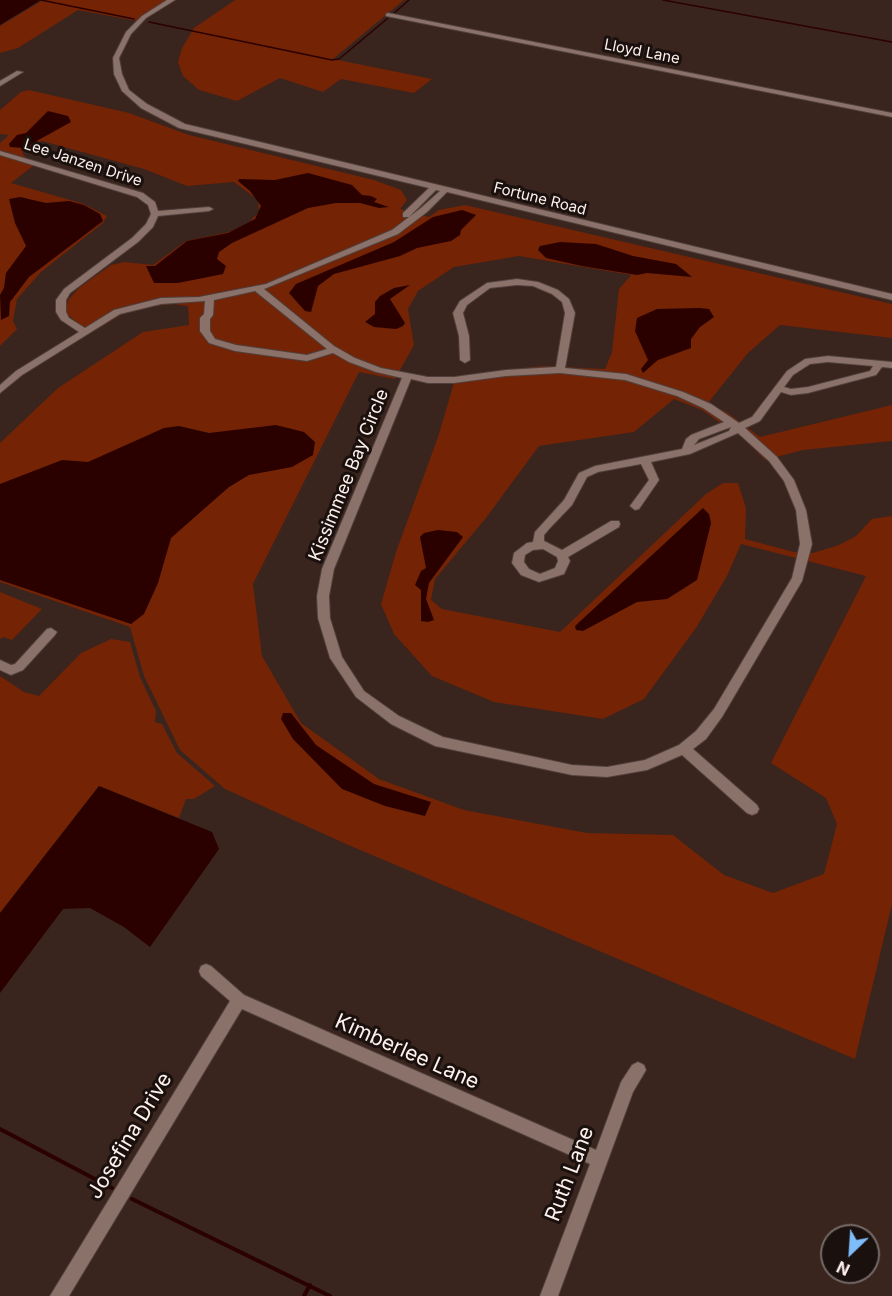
<!DOCTYPE html>
<html>
<head>
<meta charset="utf-8">
<style>
  body { margin:0 }
  #map { position:relative; width:892px; height:1296px; overflow:hidden; background:#39241e; font-family:Inter,sans-serif }
  canvas { display:block }
  .north { position:absolute; left:820px; top:1224px; width:60px; height:60px; box-sizing:border-box; background:#1a100d; border:2px solid #756a66; border-radius:50%; rotate:205deg; font-size:16px; font-weight:700; line-height:24px; text-align:center; color:#fef0eb }
  .north::after { content:''; display:block; margin:auto; width:21px; height:27px; background:#7ebdf9; clip-path:polygon(50% 0,100% 100%,50% 72%,0 100%) }
</style>
</head>
<body>
<div id="map">
<canvas width="892" height="1296"></canvas>
<div class="north">N</div>
</div>
<script>
const g = document.querySelector('canvas').getContext('2d');
g.lineJoin = 'round';
function fill(path, color) {
  g.fillStyle = color;
  g.fill(path, 'evenodd');
}
function shape(rows) {
  const path = new Path2D();
  for (const r of rows) {
    path.moveTo(r[0], r[1]);
    for (let i = 2; i < r.length; i += 2) path.lineTo(r[i], r[i + 1]);
  }
  return path;
}
function stroke(path, color, width, dash) {
  g.strokeStyle = color;
  g.lineWidth = width;
  g.lineCap = dash ? 'butt' : 'round';
  g.setLineDash(dash || []);
  g.stroke(path);
}
function write(font, color, halo, rows, align = 'center') {
  g.font = font + ' Inter,sans-serif';
  g.lineWidth = 6;
  g.setLineDash([]);
  g.textBaseline = 'middle';
  g.strokeStyle = halo;
  g.fillStyle = color;
  for (const [text, x, y, turn = 0] of rows) {
    g.save();
    g.translate(x, y);
    g.rotate((+turn || 0) * Math.PI / 180);
    g.textAlign = isNaN(turn) ? turn : align;
    if (halo) g.strokeText(text, 0, 0);
    g.fillText(text, 0, 0);
    g.restore();
  }
}
fill(shape([
  [43,0,168,0,137,21,78,10,18,48,0,53,0,26],
  [235,0,404,0,333,59,432,79,414,93,341,79,323,92,280,78,237,101,199,90,183,76,178,62,182,48,194,28],
  [29,90,129,113,189,135,374,180,401,190,407,200,400,209,429,217,439,210,465,205,892,304,892,338,780,325,748,353,708,403,728,413,760,437,892,405,892,441,803,450,765,460,744,439,702,410,674,399,634,432,539,446,486,518,435,579,431,600,442,609,560,632,706,494,723,483,738,483,746,508,745,539,794,552,813,553,839,545,856,536,872,519,892,516,892,904,855,1059,346,844,225,789,180,750,144,676,130,627,0,582,0,443,58,388,143,332,189,325,188,306,173,304,146,307,121,315,94,331,79,324,66,313,68,300,80,287,111,265,124,262,153,265,186,241,229,232,248,223,259,212,258,200,234,182,187,186,144,169,42,141,22,153,33,166,11,183,84,204,107,216,103,223,41,272,17,299,13,321,17,329,0,346,0,143,9,135,0,134,0,110,21,92],
  [519,256,631,275,619,289,612,352,605,369,542,366,456,376,438,437,396,552,381,604,394,634,432,676,494,702,603,719,644,699,696,628,727,576,741,544,866,576,771,763,826,798,837,824,824,874,773,893,724,875,673,835,587,833,464,810,379,779,301,723,262,656,253,584,359,372,395,379,414,345,408,309,418,291,454,267],
  [0,592,42,609,12,640,3,637,0,639],
  [111,639,130,642,140,677,156,711,155,722,162,724,177,753,215,786,194,799,186,799,179,818,99,786,0,913,0,676,24,692,39,696,81,653]
]), '#742305');
fill(shape([
  [0,0,41,0,0,25],
  [48,111,68,116,71,122,24,148,10,147,9,144,17,135,26,133],
  [308,173,352,185,362,195,371,196,377,199,374,202,389,207,379,208,360,203,336,203,308,208,232,243,219,252,217,259,226,266,223,274,178,283,154,283,146,266,155,266,187,241,228,233,255,219,261,206,250,191,238,181,239,179,275,180],
  [20,197,46,203,69,201,84,205,100,214,103,221,29,277,10,302,9,316,1,320,0,295,4,288,6,273,26,246,15,223,9,199],
  [462,210,476,215,461,230,460,235,451,241,417,248,400,256,334,274,318,286,311,312,305,311,289,293,296,284,394,242,433,217],
  [560,242,596,244,633,256,676,264,692,277,647,273,637,275,582,266,546,258,538,250,540,246],
  [410,285,390,299,405,323,403,326,396,329,374,327,365,322,375,314,375,302,380,296,394,288],
  [699,308,709,309,714,317,700,327,691,339,691,348,658,360,643,373,641,369,648,360,635,331,637,318,657,309],
  [276,425,304,432,315,442,313,455,292,467,249,475,229,487,171,538,158,583,144,614,131,624,0,580,0,484,62,460,88,462,164,428,179,426,209,433],
  [703,508,709,514,711,523,697,580,667,599,637,602,583,631,576,630,575,626],
  [438,530,457,532,463,537,429,583,426,599,434,620,428,622,421,621,421,590,415,585,421,571,426,568,420,537,424,533],
  [283,713,291,713,316,745,374,784,431,802,425,816,385,806,342,789,293,739,281,719],
  [99,786,212,832,219,849,150,947,124,927,90,908,63,909,0,993,0,913]
]), '#2b0100');
stroke(shape([
  [41,0,134,19],
  [663,0,892,42],
  [393,14,409,0],
  [149,22,332,60,339,59,388,18]
]), '#2b0100', 1.5);
stroke(shape([
  [0,1129,112,1188],
  [132,1199,330,1296],
  [304,1296,310,1285]
]), '#2b0100', 4);
const minor = shape([
  [167,0,175,0,146,18,131,34,119,58,122,74,129,90,147,104,185,124,892,294,892,300,447,192,427,212,398,234,264,289,334,346,355,358,381,368,428,377,454,377,506,370,556,367,565,313,562,302,552,294,533,286,517,285,490,288,467,305,463,313,469,336,470,360,465,363,460,360,459,336,453,313,460,301,487,283,517,279,538,282,558,290,569,299,575,313,565,368,626,374,683,392,711,404,739,423,752,417,787,371,805,359,828,356,892,362,892,368,882,367,876,375,808,393,791,395,781,392,760,421,745,428,777,457,794,480,806,510,812,544,802,581,722,717,706,739,693,749,757,805,759,809,757,813,752,815,747,813,682,755,647,770,607,777,572,775,435,746,391,724,356,697,330,658,318,618,317,596,322,569,402,378,376,372,349,362,333,353,307,361,235,351,209,343,200,331,200,318,204,314,205,301,161,304,120,314,22,375,0,393,0,385,16,371,79,332,61,320,56,312,56,300,64,289,132,238,146,224,151,214,148,205,137,197,0,155,0,151,143,193,155,202,158,211,209,207,213,209,209,211,158,216,153,227,138,242,70,293,66,300,66,312,69,318,85,328,114,310,161,298,199,297,266,284,392,230,421,208,440,191,436,190,409,217,403,217,403,213,429,188,179,128,141,108,122,91,114,74,113,58,126,32,142,16,167,0],
  [255,291,327,349,307,355,236,345,215,339,210,331,210,319,213,315,214,300,255,291],
  [828,362,873,366,870,371,808,387,791,389,784,387,793,375,810,364,828,362],
  [560,373,625,380,677,396,703,408,724,422,691,435,686,439,682,449,595,466,579,473,564,500,535,532,533,542,527,543,514,553,512,563,521,575,539,582,564,574,570,561,568,557,619,527,620,524,619,521,611,521,562,550,544,541,544,535,549,529,572,505,587,477,598,472,641,464,649,480,630,506,635,510,639,509,659,480,651,462,690,454,738,433,769,461,784,481,796,510,800,544,792,578,714,709,696,731,679,745,645,760,607,767,572,765,443,737,399,716,364,691,342,657,330,618,329,596,334,569,411,379,428,383,454,383,506,376,560,373],
  [731,427,729,431,694,445,699,439,731,427],
  [543,549,557,557,558,561,555,568,540,574,529,569,524,562,525,555,533,550,543,549],
  [388,13,892,113,892,117,386,16,386,14,388,13],
  [17,71,23,72,0,86,0,81,17,71],
  [51,628,57,632,55,635,23,670,11,675,0,670,0,660,11,665,15,664,47,629,51,628],
  [206,964,211,966,244,995,596,1150,621,1082,632,1065,638,1062,644,1065,646,1070,633,1092,558,1296,540,1296,590,1164,242,1009,69,1296,50,1296,230,1001,201,976,199,971,201,966,206,964]
]);
stroke(minor, '#503f3a', 2);
fill(minor, '#8a716a');
write('15px', '#fef0eb', '#1a100d', [
  ["Lloyd Lane",642,52,11],
  ["Lee Janzen Drive",83,163,18],
  ["Fortune Road",540,199,14]
]);
write('18px', '#fef0eb', '#1a100d', [
  ["Kissimmee Bay Circle",349,475,-68]
]);
write('21px', '#fef0eb', '#1a100d', [
  ["Kimberlee Lane",407,1052,24],
  ["Josefina Drive",130,1136,-59],
  ["Ruth Lane",570,1174,-69]
]);
</script>
</body>
</html>
